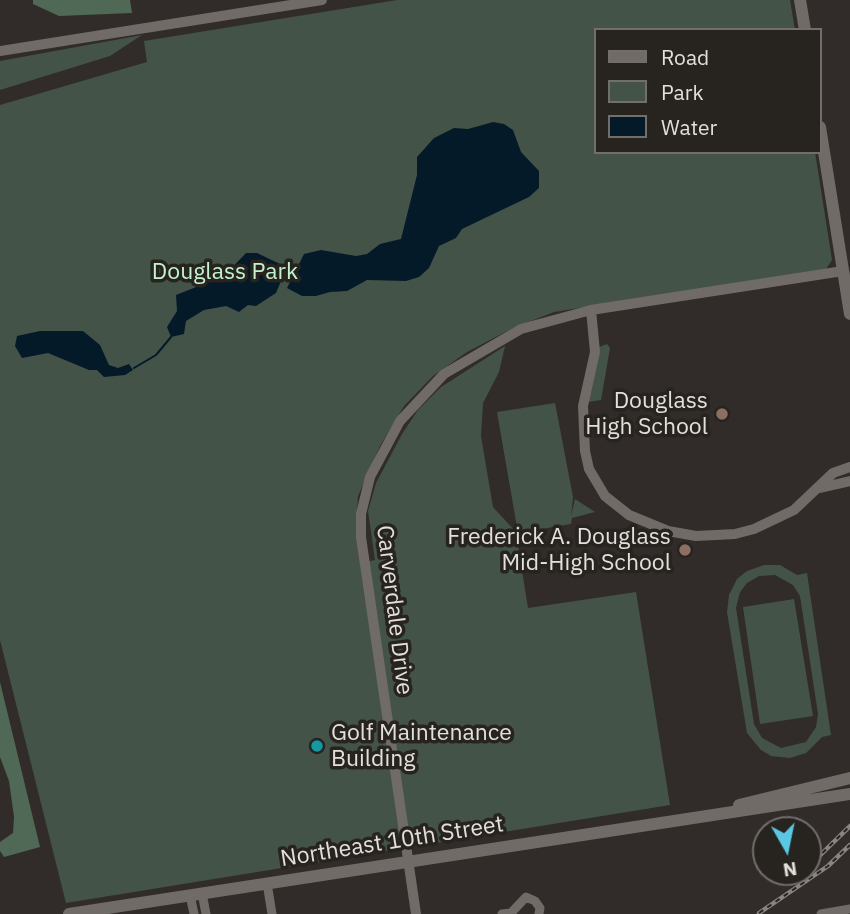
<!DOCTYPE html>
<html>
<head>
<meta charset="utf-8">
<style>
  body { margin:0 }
  #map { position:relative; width:850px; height:914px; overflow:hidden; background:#312c29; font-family:"IBM Plex Sans",sans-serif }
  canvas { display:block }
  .legend { position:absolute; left:594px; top:28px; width:228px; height:126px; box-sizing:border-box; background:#27231f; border:2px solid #726e6b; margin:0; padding:9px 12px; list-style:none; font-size:21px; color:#e3dfdd }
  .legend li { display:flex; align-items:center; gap:14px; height:35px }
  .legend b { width:35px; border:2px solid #726e6b }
  .north { position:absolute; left:752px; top:816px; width:70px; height:70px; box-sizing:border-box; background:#27231f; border:2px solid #726e6b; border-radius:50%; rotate:171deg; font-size:19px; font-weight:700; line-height:28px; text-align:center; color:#e3dfdd }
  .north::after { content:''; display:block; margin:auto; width:24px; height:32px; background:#58c9e4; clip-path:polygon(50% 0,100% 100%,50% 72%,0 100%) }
</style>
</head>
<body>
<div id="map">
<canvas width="850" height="914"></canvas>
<ul class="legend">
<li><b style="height:9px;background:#716b67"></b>Road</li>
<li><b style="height:19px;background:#445348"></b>Park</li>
<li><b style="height:19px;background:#041a29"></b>Water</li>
</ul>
<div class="north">N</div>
</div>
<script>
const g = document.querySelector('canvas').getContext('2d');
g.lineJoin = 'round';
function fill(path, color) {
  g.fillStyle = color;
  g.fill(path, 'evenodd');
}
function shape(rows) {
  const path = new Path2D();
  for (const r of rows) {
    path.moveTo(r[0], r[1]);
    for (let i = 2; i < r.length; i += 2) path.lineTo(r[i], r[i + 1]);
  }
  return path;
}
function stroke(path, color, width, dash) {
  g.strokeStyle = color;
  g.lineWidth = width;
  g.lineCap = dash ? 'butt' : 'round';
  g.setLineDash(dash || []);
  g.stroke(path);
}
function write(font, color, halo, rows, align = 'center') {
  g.font = font + ' "IBM Plex Sans",sans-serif';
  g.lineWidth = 7;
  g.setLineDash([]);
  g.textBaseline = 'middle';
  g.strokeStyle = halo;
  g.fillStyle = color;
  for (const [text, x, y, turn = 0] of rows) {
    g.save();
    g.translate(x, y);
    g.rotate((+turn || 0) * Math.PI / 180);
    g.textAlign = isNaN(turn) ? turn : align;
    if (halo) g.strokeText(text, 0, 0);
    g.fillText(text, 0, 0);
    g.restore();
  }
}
fill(shape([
  [397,0,790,0,795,30,596,30,596,152,815,152,832,260,826,269,554,312,513,328,467,352,433,376,404,406,380,446,358,496,356,529,361,563,375,560,368,511,376,483,402,434,418,410,441,387,505,346,499,372,483,403,481,436,493,507,515,531,517,539,528,608,636,592,670,805,66,903,0,640,0,105,147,62,144,41],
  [142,35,110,56,0,90,0,61],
  [607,344,610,348,601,400,588,402,599,347],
  [555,403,573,497,571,516,575,499,595,512,572,518,571,524,518,533,497,412],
  [764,565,780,565,797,575,807,573,831,735,822,737,806,753,790,758,771,756,761,750,747,733,727,612,729,595,737,579,747,571],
  [775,575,793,585,800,596,818,714,816,727,806,742,781,748,762,738,754,724,736,608,740,592,747,583,759,576],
  [794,599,813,716,760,724,743,607]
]), '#445348');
fill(shape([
  [33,0,130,0,132,13,59,16,33,4],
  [0,682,40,847,4,857,0,851,0,842,13,833,14,817,9,781,0,757]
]), '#506957');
fill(shape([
  [493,122,504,124,513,130,521,152,539,171,539,188,529,197,462,229,456,238,439,246,429,268,419,277,406,281,367,280,347,291,330,292,316,296,302,296,287,288,304,254,321,250,356,256,367,254,380,244,401,239,417,175,417,157,434,138,454,128,468,129],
  [246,253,257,253,280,264,284,274,276,293,256,306,248,305,239,312,226,306,204,310,186,321,184,334,171,337,167,327,177,311,176,295,224,276],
  [40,331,83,331,100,345,109,365,118,368,129,364,133,370,125,375,104,377,97,370,89,370,48,353,22,358,15,346,17,336]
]), '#041a29');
stroke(shape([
  [134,368,156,355,171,337]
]), '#041a29', 2);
stroke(shape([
  [267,883,272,914],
  [202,893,206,914],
  [190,895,194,914],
  [502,914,511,913,526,897,535,901,540,908,539,914],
  [821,914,850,909]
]), '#716b67', 9);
stroke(shape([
  [0,51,322,0],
  [591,310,595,352,583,406,585,451,589,469,605,496,629,515,668,531,696,536,735,534,754,529,794,510,833,473,850,467],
  [820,488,850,481],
  [416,914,361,537,361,514,370,477,400,421,444,374,521,329,591,310,843,271]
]), '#716b67', 10);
stroke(shape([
  [800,0,805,30],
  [820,127,850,314],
  [739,805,850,778],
  [69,914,850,794]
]), '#716b67', 12);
const rail = shape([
  [808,867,850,826],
  [759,913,828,866,850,845]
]);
stroke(rail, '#898482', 4.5);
stroke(rail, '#27231f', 2, [5]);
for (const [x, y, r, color] of [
  [722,414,7,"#8d6e63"],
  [685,550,7,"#8d6e63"],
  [317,746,7,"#0f9aa8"]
]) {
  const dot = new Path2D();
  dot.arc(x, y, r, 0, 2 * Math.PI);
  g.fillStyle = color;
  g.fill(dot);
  stroke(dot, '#27231f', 2.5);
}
write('23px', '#c1f3cf', '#27231f', [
  ["Douglass Park",225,272]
]);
write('23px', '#e3dfdd', '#27231f', [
  ["Douglass",708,401],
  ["High School",708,427],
  ["Frederick A. Douglass",671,537],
  ["Mid-High School",671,563],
  ["Golf Maintenance",331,733,"left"],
  ["Building",331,759,"left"]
], 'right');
write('23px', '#e3dfdd', '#27231f', [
  ["Carverdale Drive",394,610,83],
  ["Northeast 10th Street",392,842,-9]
]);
</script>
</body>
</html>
